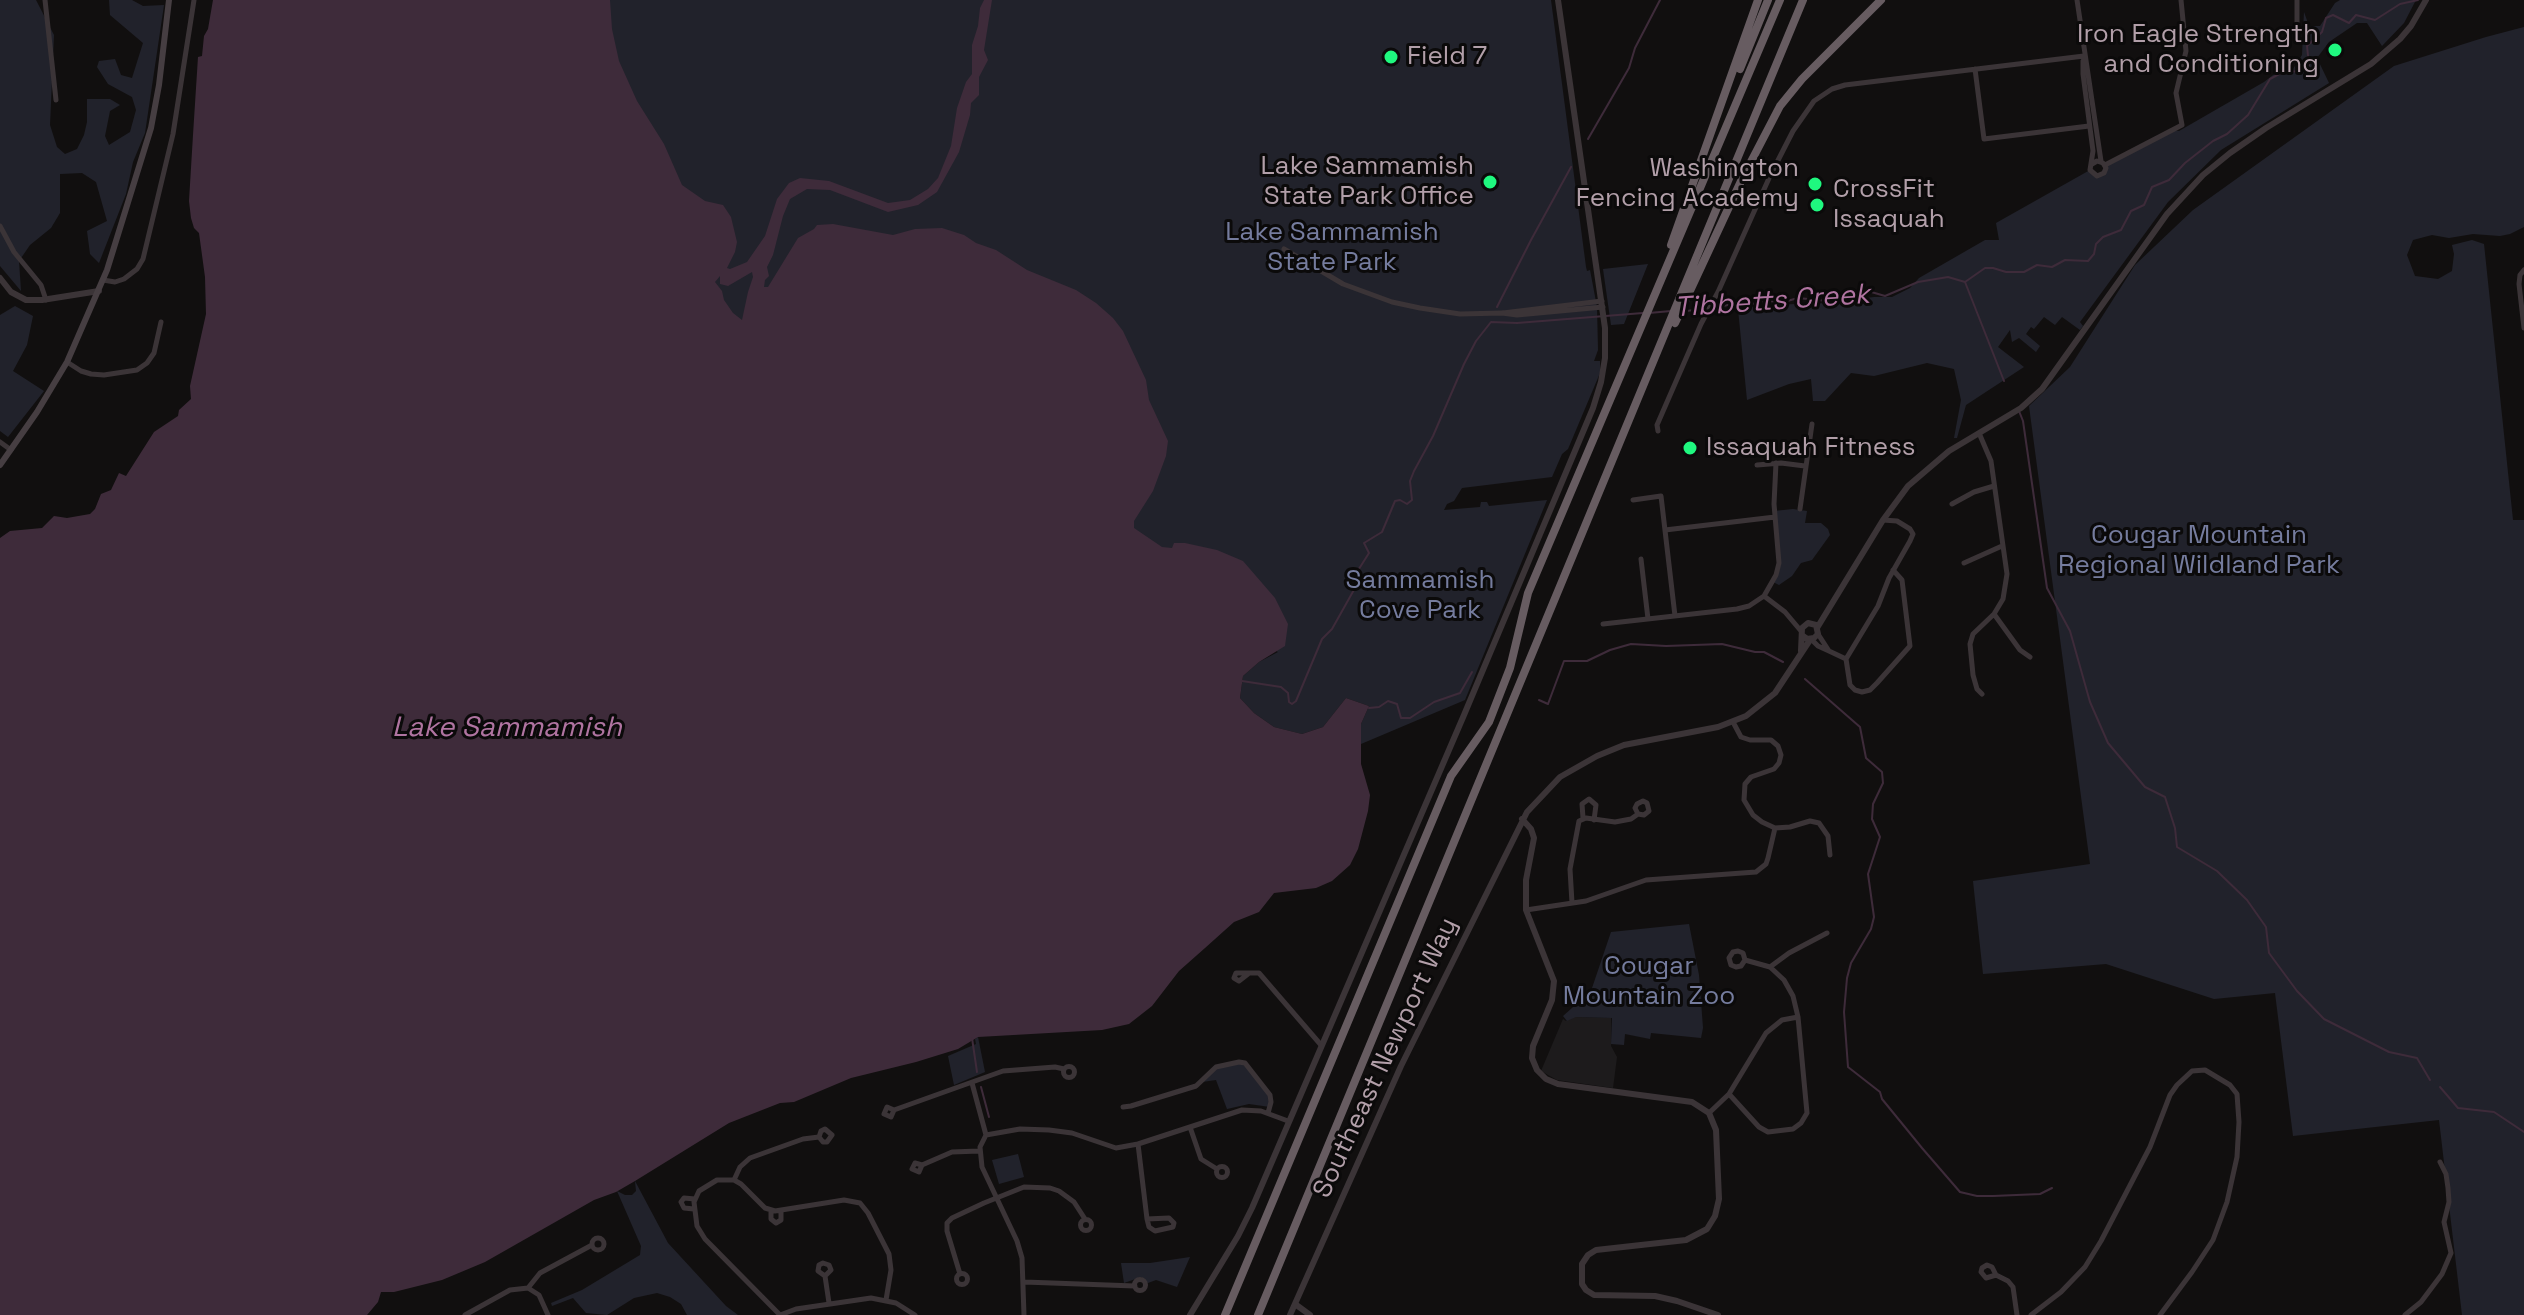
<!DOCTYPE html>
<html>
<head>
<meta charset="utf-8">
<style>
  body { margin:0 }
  canvas { display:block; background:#110f0f }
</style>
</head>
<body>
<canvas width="2524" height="1315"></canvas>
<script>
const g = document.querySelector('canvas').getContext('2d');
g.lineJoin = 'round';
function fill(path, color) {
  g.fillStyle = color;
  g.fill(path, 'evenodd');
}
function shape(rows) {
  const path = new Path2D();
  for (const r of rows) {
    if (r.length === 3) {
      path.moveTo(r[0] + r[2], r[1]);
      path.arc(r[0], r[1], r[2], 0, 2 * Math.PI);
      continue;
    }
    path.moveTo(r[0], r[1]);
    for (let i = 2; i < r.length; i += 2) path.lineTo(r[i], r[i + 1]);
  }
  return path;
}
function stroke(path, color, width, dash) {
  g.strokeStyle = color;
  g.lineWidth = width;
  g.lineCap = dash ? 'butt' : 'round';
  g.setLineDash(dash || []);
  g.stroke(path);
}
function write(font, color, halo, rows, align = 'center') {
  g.font = font + ' "Space Grotesk",sans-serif';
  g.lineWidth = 6;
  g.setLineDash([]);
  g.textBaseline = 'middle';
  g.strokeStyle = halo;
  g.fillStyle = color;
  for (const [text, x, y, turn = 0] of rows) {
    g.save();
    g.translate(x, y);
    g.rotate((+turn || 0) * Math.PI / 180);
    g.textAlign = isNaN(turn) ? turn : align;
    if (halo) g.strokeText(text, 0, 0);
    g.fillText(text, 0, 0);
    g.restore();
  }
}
fill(shape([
  [1575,1017,1611,1018,1611,1046,1617,1057,1613,1088,1557,1080,1541,1071,1563,1019,1566,1021]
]), '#1d1b1c');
fill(shape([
  [0,0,36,0,54,35,50,125,57,147,65,154,77,149,84,135,87,122,87,99,110,99,120,105,110,111,105,136,109,145,130,132,136,110,132,97,108,84,97,67,99,61,115,59,121,75,132,78,143,43,110,15,109,0,132,0,143,6,164,5,145,133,133,162,126,194,99,263,90,254,87,231,107,221,96,182,82,173,60,174,60,213,51,228,30,245,19,261,21,291,0,266],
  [580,0,1551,0,1586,267,1587,271,1590,270,1597,307,1598,350,1594,361,1600,361,1600,373,1568,449,1562,454,1552,477,1462,488,1454,501,1447,504,1444,510,1480,507,1481,502,1487,502,1489,506,1547,500,1465,700,1361,744,1361,724,1369,706,1346,698,1323,727,1302,734,1274,727,1254,713,1240,698,1243,676,1259,662,1278,652,751,347,738,345],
  [2340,0,2416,0,2404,23,2382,46,2367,23,2357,23,2329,42,2317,58,2329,83,2221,150,2168,202,2080,322,2083,326,2080,330,2062,317,2055,325,2044,317,2034,329,2031,327,2026,334,2040,346,2036,352,2019,338,2012,342,2010,330,1998,347,2024,367,1966,405,1957,438,1954,438,1961,400,1954,369,1927,363,1874,376,1851,373,1825,401,1813,401,1811,379,1789,384,1747,400,1738,309,1768,305,1828,303,1874,297,1892,297,1910,288,1919,278,1985,240,1999,240,1996,223,2090,170,2100,176,2105,165,2173,130,2179,131,2264,82,2277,72,2293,69,2302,55,2304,12,2309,26,2320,26,2335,3],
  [2524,27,2524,227,2510,234,2500,236,2473,234,2449,238,2432,235,2413,240,2407,255,2415,276,2438,279,2452,271,2454,254,2452,245,2472,240,2484,244,2513,520,2524,520,2524,1315,2462,1315,2439,1120,2293,1136,2275,993,2214,999,2106,964,1983,974,1973,881,2090,864,2029,406,2070,367,2135,265,2193,210,2394,66,2486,37],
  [1648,264,1624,324,1611,325,1603,269],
  [15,306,33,316,27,345,13,371,44,391,8,437,0,431,0,315],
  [1793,509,1807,511,1805,523,1821,523,1828,529,1830,535,1812,560,1801,563,1792,576,1779,585,1773,582,1778,571,1774,511],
  [1689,924,1699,975,1703,1028,1701,1038,1651,1033,1650,1039,1625,1034,1624,1045,1611,1044,1612,1018,1576,1017,1567,1021,1563,1016,1591,991,1611,932],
  [978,1037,985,1072,954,1085,948,1056,976,1044,975,1039],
  [1243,1062,1270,1095,1270,1107,1249,1104,1227,1109,1216,1080,1202,1082,1214,1069],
  [1018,1154,1024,1177,999,1184,992,1160],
  [635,1181,668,1243,726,1306,738,1315,687,1315,681,1304,670,1297,657,1293,634,1298,607,1315,586,1313,573,1298,552,1306,551,1303,582,1290,640,1255,641,1246,617,1191,625,1195,632,1195,636,1191],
  [1190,1257,1177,1287,1156,1280,1148,1283,1141,1277,1124,1283,1121,1263,1150,1263]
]), '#21222b');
fill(shape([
  [213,0,610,0,612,29,619,61,637,101,664,144,682,185,705,201,723,205,731,217,737,242,735,252,727,268,730,269,747,262,765,236,777,199,789,183,800,178,829,181,888,203,910,200,928,189,938,178,951,146,957,108,966,82,972,74,972,45,978,26,980,8,984,0,992,0,984,50,988,60,979,77,979,95,971,103,970,115,959,152,937,192,918,205,888,212,830,190,807,189,790,199,783,216,773,255,767,267,769,276,765,280,764,287,768,287,798,238,814,229,817,225,833,224,893,235,915,229,942,228,964,235,976,243,996,250,1027,270,1076,290,1096,303,1113,318,1123,331,1146,380,1149,400,1168,441,1166,456,1153,491,1134,521,1134,528,1162,547,1172,548,1174,543,1185,543,1217,550,1243,561,1275,598,1288,624,1285,646,1259,662,1243,676,1240,698,1254,713,1274,727,1302,734,1323,727,1346,698,1369,706,1361,724,1361,764,1370,795,1368,811,1358,849,1350,865,1332,881,1316,888,1274,893,1259,912,1234,922,1205,948,1179,971,1152,1006,1129,1024,1102,1030,978,1037,958,1049,916,1062,851,1078,794,1102,780,1103,729,1123,635,1181,616,1192,594,1200,485,1262,442,1280,394,1292,381,1292,378,1302,367,1315,0,1315,0,538,10,531,42,528,54,516,67,518,90,514,95,509,101,494,111,490,119,473,126,476,154,432,178,416,179,410,191,399,190,386,206,314,205,277,199,233,194,228,191,218,189,201,193,135,198,57,202,56,204,36,208,29],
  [752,272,753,277,748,292,742,320,733,313,724,300,722,291,715,282,720,276,720,284,728,286]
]), '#3e2b3a');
stroke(shape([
  [1588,139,1629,68,1635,48,1660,0],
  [1965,282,2004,381],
  [1497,307,1531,240,1571,167],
  [1713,308,1738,303,1753,304,1766,300,1780,303,1798,298,1828,301,1840,297,1858,296,1868,291,1885,296,1918,282,1948,277,1965,282,1985,268,1993,268,2006,272,2024,272,2037,265,2052,267,2065,260,2088,261,2094,254,2096,244,2103,237,2121,230,2131,211,2144,205,2152,187,2169,180,2185,163,2213,141,2227,134,2248,115,2270,79,2283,72,2301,71,2309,65,2307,46,2322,32,2326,18,2333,15,2349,23,2356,15,2375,20,2400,4,2418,0],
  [1685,311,1706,309],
  [1649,313,1671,311],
  [2019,411,2023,421,2047,588,2070,631,2090,702,2108,743,2145,787,2165,797,2175,828,2177,847,2217,871,2247,900,2266,927,2269,953,2297,991,2324,1019,2389,1052,2417,1058,2430,1080],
  [1805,679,1860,727,1866,758,1882,772,1883,783,1873,804,1872,819,1880,837,1868,874,1874,917,1871,929,1851,963,1847,978,1844,1012,1848,1067,1880,1092,1882,1099,1922,1148,1960,1192,1977,1196,1993,1196,2040,1194,2052,1188],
  [1242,681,1281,687,1288,693,1289,702,1292,704,1296,701,1322,639,1332,629,1355,588,1357,572,1369,553,1364,543,1382,532,1395,501,1400,500,1407,504,1412,500,1410,481,1414,471,1433,436,1464,364,1476,341,1491,322,1517,323,1643,313],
  [1539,700,1548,704,1564,661,1587,661,1610,650,1631,644,1666,646,1722,644,1755,652,1764,652,1783,662],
  [1369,708,1379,707,1388,701,1397,704,1401,718,1410,718,1434,702,1460,693,1472,672],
  [972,1038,977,1072],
  [981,1087,989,1117],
  [2440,1087,2458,1108,2494,1112,2524,1132]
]), '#3e2b3a', 2);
stroke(shape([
  [45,0,56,100],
  [2077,0,2101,161],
  [2297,0,2297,26],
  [2083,61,2083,74,2093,151,2090,170,2097,176,2104,173,2106,168,2103,163,2097,161,2092,164],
  [1975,69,1984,139,2089,126],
  [2105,165,2182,125,2176,93,2186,51,2181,0],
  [0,226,14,252,41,285,46,300],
  [1284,249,1343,284,1392,302,1420,308,1460,314,1502,313,1517,315,1603,307],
  [2524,270,2520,275,2519,284,2524,328],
  [103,280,115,282,124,279,137,269,143,259,173,134,194,0],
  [1503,313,1602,301],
  [67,362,81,371,91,374,104,375,137,370,147,363,154,353,161,322],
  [1658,431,1657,425,1701,324,1718,292,1770,176,1793,131,1814,101,1832,89,1845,85,2084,56],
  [1979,433,1991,461,2007,574,2003,599,1994,614,1973,634,1970,644,1973,675,1977,689,1982,694],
  [0,442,11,450],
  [1757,465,1781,463,1805,466],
  [1633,500,1661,496,1675,616],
  [1952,504,1974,492,1994,486],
  [1800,509,1812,424],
  [1665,530,1775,517],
  [1641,559,1648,619],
  [1964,563,2002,546],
  [1764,596,1785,612,1801,631],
  [1994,614,2020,650,2030,657],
  [1603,624,1737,609,1749,606,1764,596,1776,575,1779,563,1774,504,1776,463],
  [1811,639,1818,646,1829,651,1818,634],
  [1829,651,1846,659,1878,606,1889,578,1910,541,1913,534,1910,529,1897,521,1883,520],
  [1846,659,1850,685,1855,690,1862,692,1870,690,1877,683,1910,646,1902,580,1893,570],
  [1733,722,1741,737,1750,740,1771,740,1778,746,1781,755,1779,763,1774,769,1751,777,1745,784,1744,800,1753,815,1762,822,1775,828,1790,827,1810,821,1819,823,1828,836,1830,855],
  [1583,818,1582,804,1589,799,1596,805,1594,820],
  [1572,903,1570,869,1579,821,1586,818,1615,822,1631,819,1638,814,1644,815,1649,811,1647,803,1643,801,1637,804,1635,808,1638,814],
  [1526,910,1586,901,1646,880,1756,872,1766,864,1768,858,1775,828],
  [1770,967,1789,953,1827,933],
  [1248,974,1239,981,1234,978,1236,973,1259,973,1321,1045],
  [1069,1072,5.5],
  [972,1083,986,1135,980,1147,982,1167,1017,1241,1022,1258,1024,1315],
  [1729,1094,1759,1127,1768,1132,1793,1129,1801,1123,1807,1113,1798,1017,1793,996,1784,980,1770,967,1745,960,1741,966,1736,967,1731,965,1729,958,1733,952,1738,951,1743,953,1745,960],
  [1123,1107,1131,1106,1196,1086,1216,1067,1239,1062,1245,1063,1270,1095,1271,1102,1268,1113],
  [894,1110,887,1107,884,1114,891,1117,894,1110,1003,1071,1055,1067,1064,1069],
  [1709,1113,1729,1094,1766,1033,1782,1020,1798,1017],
  [1190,1127,1201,1159,1217,1169],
  [986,1135,1020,1129,1049,1130,1072,1133,1116,1148,1138,1144,1242,1110,1261,1111,1288,1121],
  [1138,1144,1147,1219,1149,1227,1155,1231,1173,1227,1174,1223,1169,1218,1147,1219],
  [922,1165,915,1163,912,1169,919,1172,922,1165,952,1152,979,1151],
  [1222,1172,5.5],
  [734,1180,741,1184,765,1208,775,1211,844,1200,860,1203,868,1213,889,1254,891,1270,886,1300],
  [734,1180,717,1180,699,1191,694,1202,697,1226,705,1239,780,1315],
  [734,1180,740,1167,750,1158,803,1139,819,1137,823,1142,827,1142,832,1135,825,1129,821,1131,819,1137],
  [694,1209,684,1208,681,1202,684,1198,695,1199],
  [771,1210,771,1219,776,1223,781,1220,781,1211],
  [1086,1225,5.5],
  [598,1244,6],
  [962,1279,5.5],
  [960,1274,947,1231,947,1223,952,1218,984,1203,1024,1187,1050,1188,1059,1191,1074,1202,1085,1219],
  [1996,1275,1986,1278,1981,1272,1982,1268,1987,1265,1992,1267,1996,1275,2008,1281,2013,1287,2017,1315],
  [825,1276,818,1271,819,1265,823,1263,829,1265,831,1270,825,1276,829,1303],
  [1140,1285,5.5],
  [1024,1282,1135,1286],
  [528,1288,539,1295,548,1315],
  [465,1315,510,1290,528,1288,540,1273,592,1245],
  [780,1315,796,1309,871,1298,896,1303,915,1315],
  [2031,1315,2061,1292,2085,1267,2101,1241,2150,1147,2170,1095,2177,1085,2192,1071,2205,1070,2230,1085,2237,1094,2239,1122,2237,1157,2227,1202,2213,1240,2192,1272,2160,1315],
  [2405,1315,2421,1302,2442,1274,2451,1253,2444,1222,2449,1202,2448,1188,2446,1174,2440,1162]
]), '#3b3437', 5);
stroke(shape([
  [0,278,11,292,26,300,42,300,99,291],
  [1817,628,1883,520,1908,486,1949,451,2021,408,2042,389,2167,214,2203,175,2230,153,2266,128,2371,64,2400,39,2411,26,2426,0],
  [1801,651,1802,628,1808,623,1816,625,1818,634,1814,638,1807,639,1803,636],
  [1522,819,1531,829,1534,838,1526,880,1526,910,1554,981,1552,1000,1533,1046,1532,1058,1537,1070,1546,1079,1558,1084,1692,1102,1709,1113,1716,1130,1719,1199,1715,1216,1707,1229,1686,1240,1596,1250,1588,1255,1582,1264,1582,1284,1586,1290,1594,1295,1655,1296,1677,1301,1718,1315],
  [1295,1304,1310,1315],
  [1190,1315,1238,1236,1252,1208,1464,715,1593,408,1601,382,1605,358,1605,328,1558,0],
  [1290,1315,1401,1066,1527,812,1560,777,1597,756,1624,745,1718,727,1746,716,1775,693,1810,640]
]), '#3b3437', 6);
stroke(shape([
  [0,465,37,412,67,362,107,270,151,128,159,85,169,0]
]), '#463e42', 6);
stroke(shape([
  [1740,69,1768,0],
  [1671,245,1758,0],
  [1675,323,1742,179,1780,106,1802,79,1881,0],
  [1225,1315,1451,776,1489,722,1510,668,1528,593,1780,0],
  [1258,1315,1803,0]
]), '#675c61', 8);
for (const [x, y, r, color] of [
  [2335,50,8,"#1ff87f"],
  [1391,57,8,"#1ff87f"],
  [1490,182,8,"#1ff87f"],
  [1815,184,8,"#1ff87f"],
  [1817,205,8,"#1ff87f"],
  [1690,448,8,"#1ff87f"]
]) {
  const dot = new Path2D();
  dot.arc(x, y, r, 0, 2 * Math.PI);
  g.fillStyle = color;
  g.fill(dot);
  stroke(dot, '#0b0a0a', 3);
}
write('26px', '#b29fa9', '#0b0a0a', [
  ["Iron Eagle Strength",2319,35],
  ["and Conditioning",2319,65],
  ["Field 7",1407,57,"left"],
  ["Lake Sammamish",1474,167],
  ["State Park Office",1474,197],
  ["Washington",1799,169],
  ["Fencing Academy",1799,199],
  ["CrossFit",1833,190,"left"],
  ["Issaquah",1833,220,"left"],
  ["Issaquah Fitness",1706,448,"left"]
], 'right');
write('26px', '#757c9e', '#0b0a0a', [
  ["Lake Sammamish",1332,233],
  ["State Park",1332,263],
  ["Cougar Mountain",2199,536],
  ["Regional Wildland Park",2199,566],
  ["Sammamish",1420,581],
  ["Cove Park",1420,611],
  ["Cougar",1649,967],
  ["Mountain Zoo",1649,997]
]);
write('26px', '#b29fa9', '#0b0a0a', [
  ["Southeast Newport Way",1386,1058,-65]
]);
write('italic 28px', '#b074a1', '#0b0a0a', [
  ["Tibbetts Creek",1772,302,-4],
  ["Lake Sammamish",507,728]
]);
</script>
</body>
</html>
